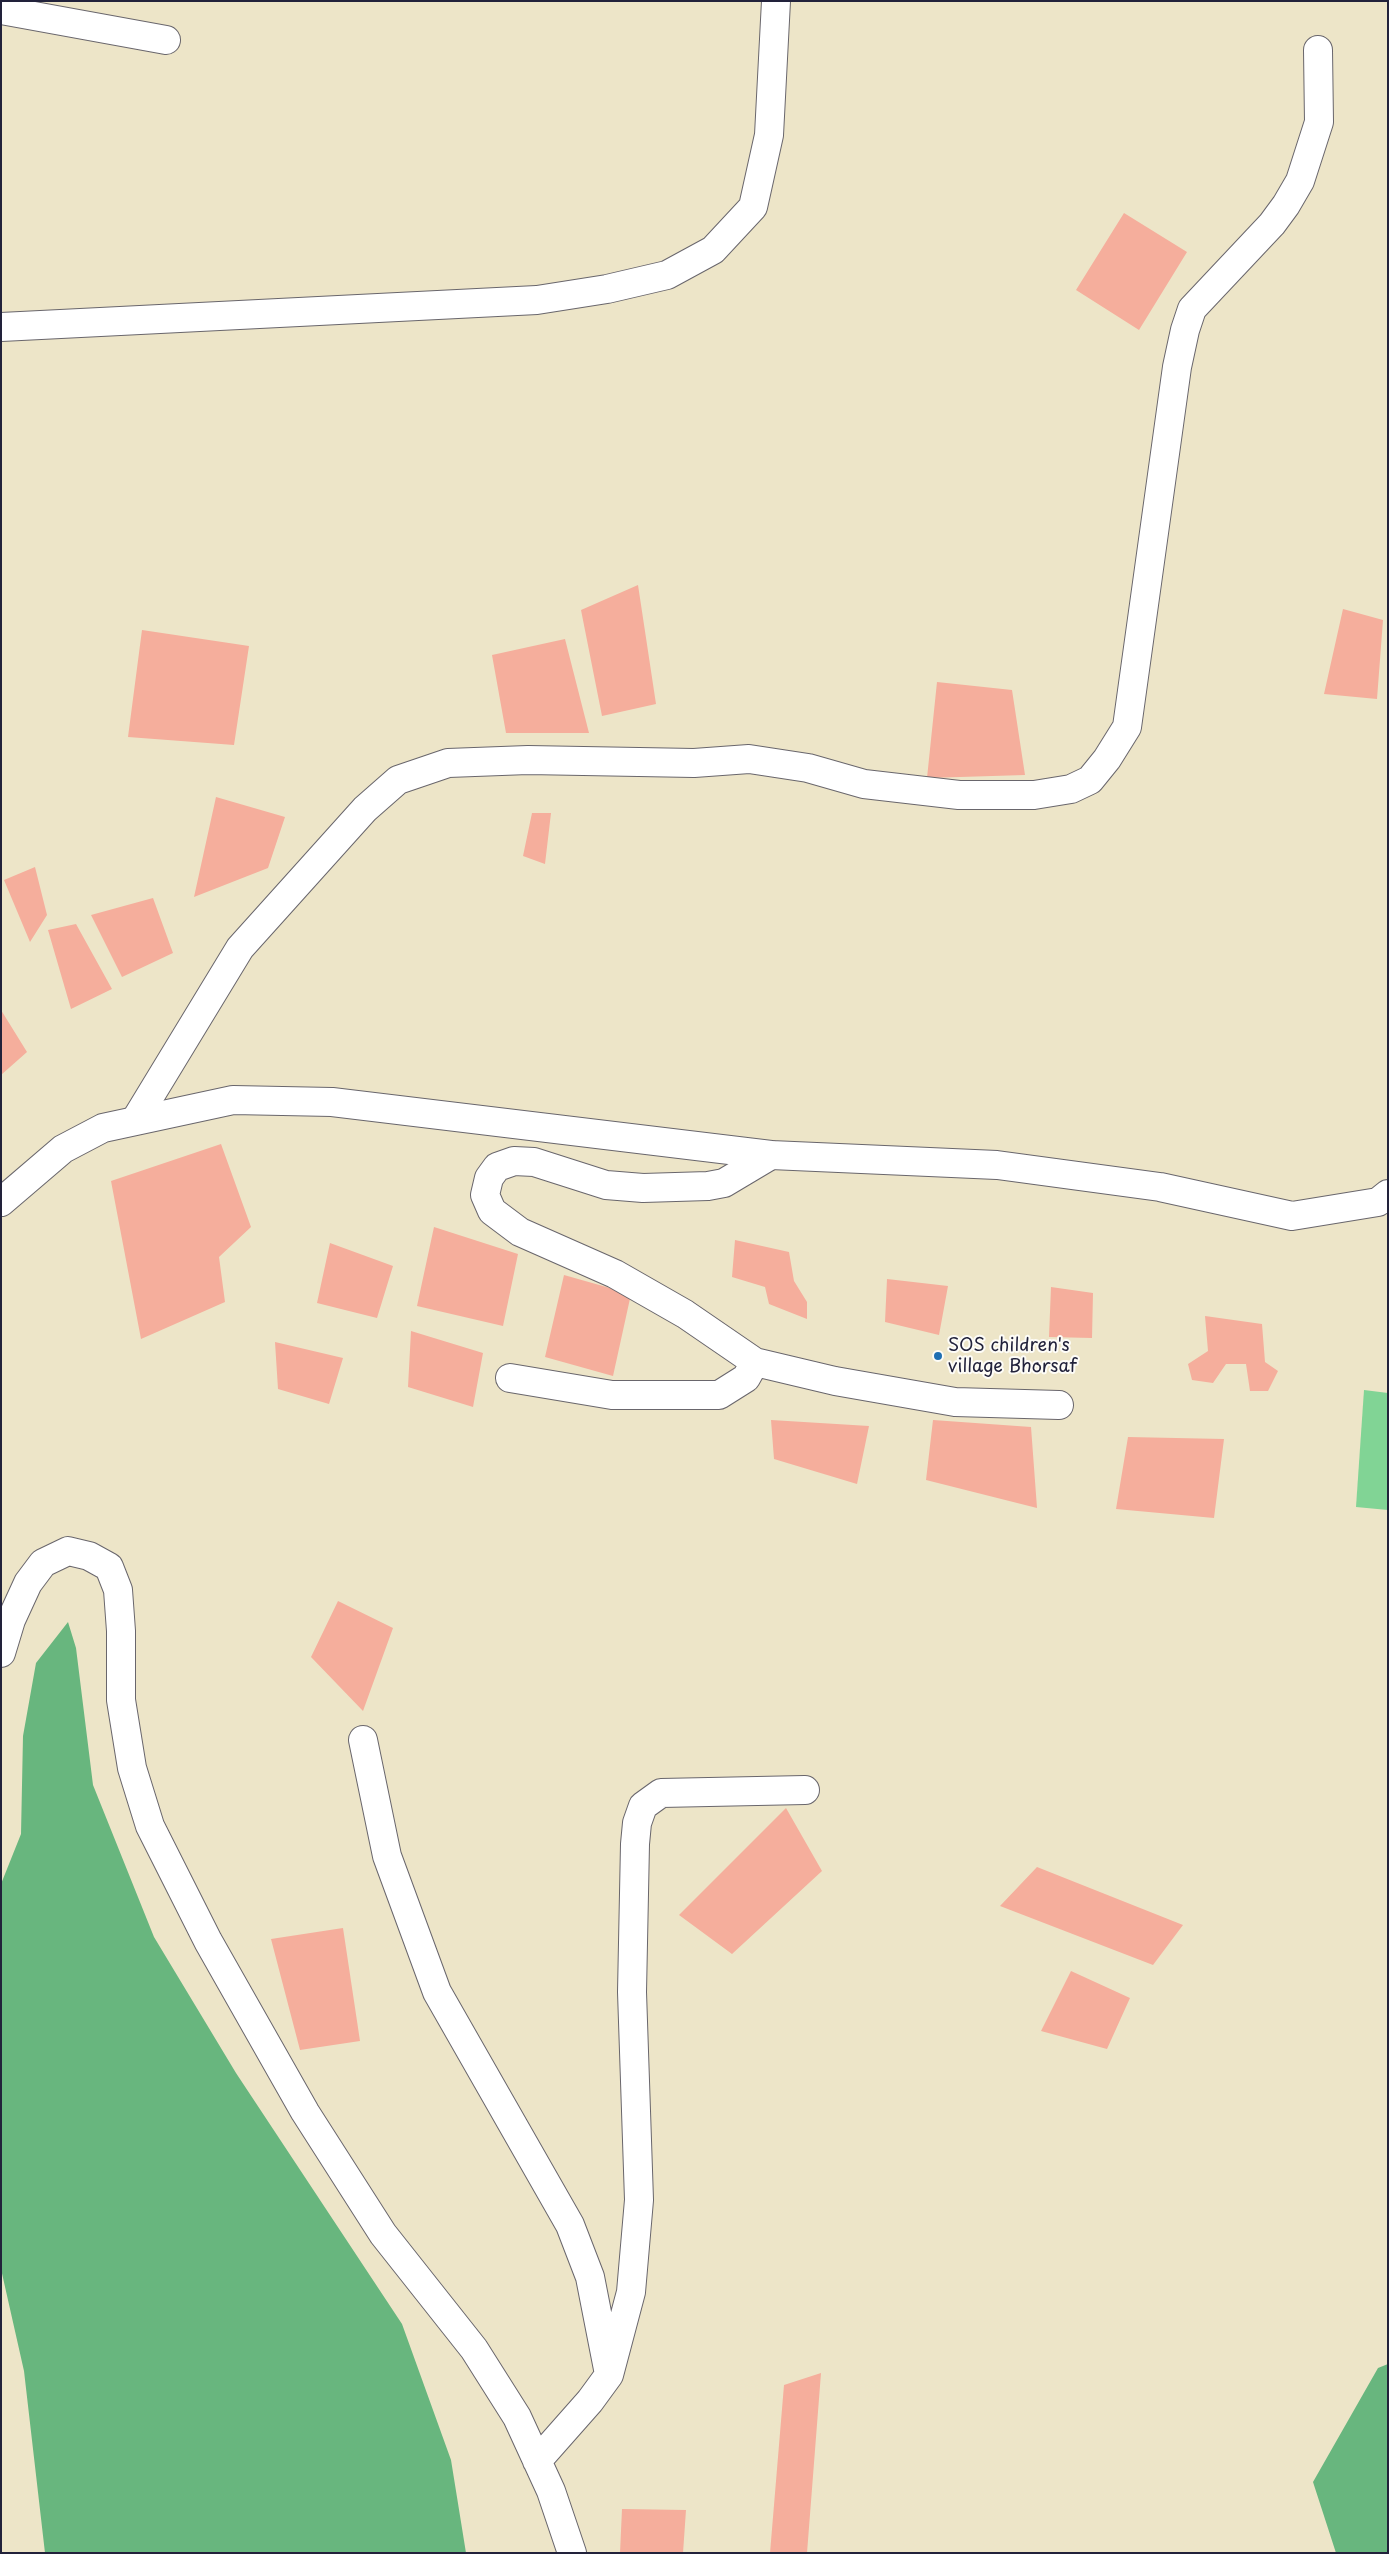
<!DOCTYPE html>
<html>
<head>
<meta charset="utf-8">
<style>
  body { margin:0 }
  #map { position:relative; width:1389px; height:2554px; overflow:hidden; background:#ede5c8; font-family:"Playpen Sans",sans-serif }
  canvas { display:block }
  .frame { position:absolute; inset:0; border:2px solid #22223b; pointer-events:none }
</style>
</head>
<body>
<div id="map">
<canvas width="1389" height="2554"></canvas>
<div class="frame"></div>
</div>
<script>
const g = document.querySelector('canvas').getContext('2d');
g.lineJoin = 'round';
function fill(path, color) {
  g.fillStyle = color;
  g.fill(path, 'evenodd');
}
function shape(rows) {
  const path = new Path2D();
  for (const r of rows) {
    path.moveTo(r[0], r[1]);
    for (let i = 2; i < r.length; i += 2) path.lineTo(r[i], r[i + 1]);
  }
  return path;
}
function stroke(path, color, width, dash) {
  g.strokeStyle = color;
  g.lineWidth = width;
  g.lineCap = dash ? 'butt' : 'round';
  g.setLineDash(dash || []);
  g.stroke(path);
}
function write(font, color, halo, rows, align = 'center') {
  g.font = font + ' "Playpen Sans",sans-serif';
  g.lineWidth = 4;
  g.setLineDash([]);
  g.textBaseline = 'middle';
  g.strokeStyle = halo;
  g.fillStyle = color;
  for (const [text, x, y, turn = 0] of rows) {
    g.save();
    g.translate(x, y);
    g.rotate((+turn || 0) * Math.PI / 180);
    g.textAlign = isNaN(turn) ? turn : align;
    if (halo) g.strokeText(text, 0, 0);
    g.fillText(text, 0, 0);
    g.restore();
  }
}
fill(shape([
  [1364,1390,1388,1393,1388,1510,1356,1507]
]), '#81d495');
fill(shape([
  [68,1622,76,1648,93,1785,154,1937,236,2073,402,2324,451,2460,466,2553,45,2553,24,2371,1,2269,1,1884,21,1834,23,1736,36,1663],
  [1388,2364,1388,2553,1336,2553,1313,2482,1378,2368]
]), '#68b67e');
fill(shape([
  [1124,213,1187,252,1139,330,1076,290],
  [638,585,656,704,602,716,581,610],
  [1343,609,1383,620,1377,699,1324,694],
  [142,630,249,646,234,745,128,737],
  [565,639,589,733,506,733,492,655],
  [937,682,1012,690,1025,775,927,778],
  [216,797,285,817,268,868,194,897],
  [532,813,551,813,545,864,523,856],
  [35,867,47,915,30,942,4,880],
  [153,898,173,953,122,977,91,915],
  [76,924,112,989,71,1009,48,930],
  [1,1010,27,1052,1,1075],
  [221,1144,251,1227,219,1257,225,1302,141,1339,111,1181],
  [434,1227,518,1254,503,1326,417,1306],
  [735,1240,789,1252,794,1281,807,1302,807,1319,769,1304,765,1287,732,1277],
  [330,1243,393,1266,377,1318,317,1303],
  [564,1275,631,1294,613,1376,545,1357],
  [887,1279,948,1286,939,1335,885,1322],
  [1051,1287,1093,1293,1092,1338,1049,1337],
  [1205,1316,1262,1324,1265,1362,1278,1371,1268,1391,1250,1391,1246,1364,1226,1364,1213,1383,1192,1380,1188,1364,1208,1351],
  [411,1331,483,1353,473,1407,408,1387],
  [275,1342,343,1358,329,1404,278,1389],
  [771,1420,869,1426,857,1484,774,1459],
  [933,1420,1031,1427,1037,1508,926,1480],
  [1128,1437,1224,1439,1214,1518,1116,1509],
  [338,1601,393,1628,363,1711,311,1657],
  [786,1808,822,1871,732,1954,679,1915],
  [1037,1867,1183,1925,1153,1965,1000,1906],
  [343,1928,360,2041,300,2050,271,1939],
  [1071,1971,1130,1998,1107,2049,1041,2031],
  [821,2373,807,2553,770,2553,784,2385],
  [622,2509,686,2510,683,2553,620,2553]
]), '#f5ae9c');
const minor = shape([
  [1,10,166,40],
  [1,327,537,300,607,289,667,275,713,250,753,207,769,135,776,1],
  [136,1119,240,948,365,809,398,780,448,763,528,760,694,763,749,759,808,768,864,784,959,795,1034,795,1071,789,1090,780,1107,759,1127,727,1177,367,1185,330,1192,309,1272,224,1286,205,1300,181,1319,122,1318,50],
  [755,1362,835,1381,955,1402,1059,1405],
  [510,1378,612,1395,719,1395,746,1378,755,1362,685,1314,615,1274,520,1232,492,1211,485,1195,489,1178,497,1167,514,1161,534,1162,606,1185,643,1188,708,1186,724,1183,771,1155],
  [1,1653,11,1620,28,1583,43,1563,68,1551,89,1556,109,1567,118,1590,121,1631,121,1700,132,1768,150,1826,208,1941,305,2112,383,2234,474,2349,517,2417,551,2491,572,2553],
  [363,1740,387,1856,437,1992,570,2225,590,2277,608,2369],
  [537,2461,590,2401,609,2375,631,2292,639,2200,632,1992,635,1844,637,1823,643,1806,661,1793,805,1790]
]);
const major = shape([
  [1,1202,63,1149,103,1128,233,1100,332,1102,771,1155,997,1165,1160,1187,1292,1216,1378,1202,1388,1194]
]);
stroke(minor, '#69666c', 30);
stroke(major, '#69666c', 30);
stroke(minor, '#fff', 28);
stroke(major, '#fff', 28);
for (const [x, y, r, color] of [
  [938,1356,5,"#1f6fb2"]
]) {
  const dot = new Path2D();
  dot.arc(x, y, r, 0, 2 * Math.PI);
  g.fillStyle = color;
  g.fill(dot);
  stroke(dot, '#fdfcf7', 2);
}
write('18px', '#22223b', '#fdfcf7', [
  ["SOS children's",948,1346],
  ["village Bhorsaf",948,1367]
], 'left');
</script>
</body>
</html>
